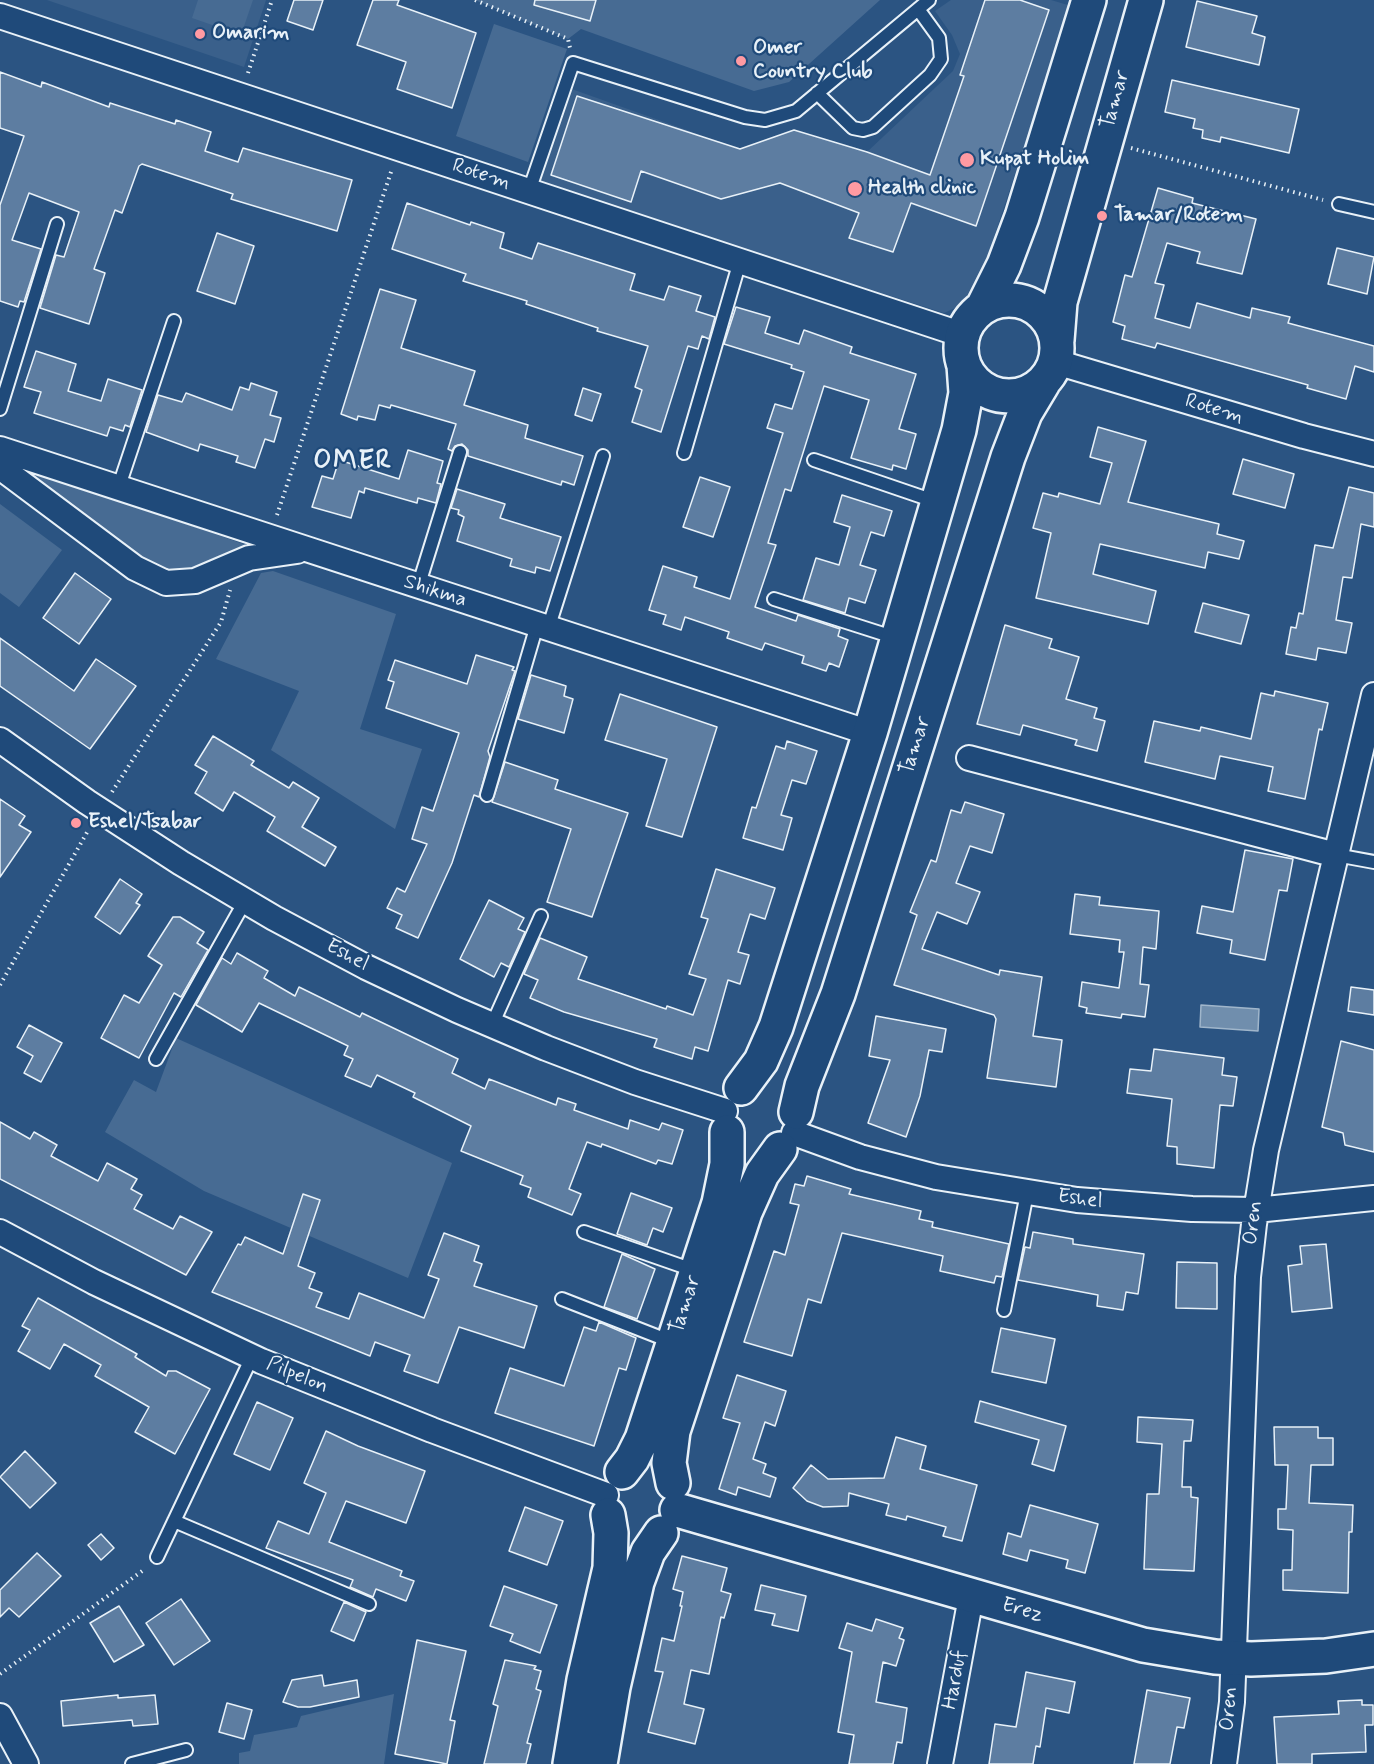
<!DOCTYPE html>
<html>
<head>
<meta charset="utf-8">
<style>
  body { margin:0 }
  canvas { display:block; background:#2b5482 }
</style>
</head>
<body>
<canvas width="1374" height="1764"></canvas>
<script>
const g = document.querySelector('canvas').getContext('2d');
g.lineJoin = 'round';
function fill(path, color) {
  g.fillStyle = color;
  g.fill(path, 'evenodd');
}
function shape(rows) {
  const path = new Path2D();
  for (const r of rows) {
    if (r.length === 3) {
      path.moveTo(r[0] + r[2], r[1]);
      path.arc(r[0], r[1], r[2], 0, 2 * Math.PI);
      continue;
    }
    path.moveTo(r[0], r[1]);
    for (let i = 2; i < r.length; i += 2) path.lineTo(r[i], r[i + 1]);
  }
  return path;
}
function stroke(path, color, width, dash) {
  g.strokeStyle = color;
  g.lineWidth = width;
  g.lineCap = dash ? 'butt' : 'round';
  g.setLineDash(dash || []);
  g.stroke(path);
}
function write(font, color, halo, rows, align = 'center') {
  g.font = font + ' Mynerve,sans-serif';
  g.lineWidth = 4.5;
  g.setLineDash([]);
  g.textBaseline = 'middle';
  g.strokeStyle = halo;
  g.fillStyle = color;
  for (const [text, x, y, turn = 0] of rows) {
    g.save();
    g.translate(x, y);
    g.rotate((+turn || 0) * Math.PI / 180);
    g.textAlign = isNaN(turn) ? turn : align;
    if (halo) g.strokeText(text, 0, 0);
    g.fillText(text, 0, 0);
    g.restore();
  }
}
fill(shape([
  [47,0,266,0,244,67],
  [951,0,1051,0,1071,6,977,288,964,304,944,313,538,183,566,87,740,149,794,130,867,152,953,71,960,54,952,35,935,11]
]), '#3a608b');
fill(shape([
  [198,0,253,0,241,35,192,18],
  [475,0,880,0,789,82,754,91,581,29,568,39],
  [494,24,567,49,528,162,456,136],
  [9,462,255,548,199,568,173,572,144,564],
  [0,504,62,550,19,607,0,593],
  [273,571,396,614,360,729,422,749,395,829,271,750,299,691,216,659,261,573],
  [176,1038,452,1163,408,1278,204,1191,105,1132,134,1080,156,1092],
  [394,1694,384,1764,239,1764,239,1753,250,1751,254,1735,297,1727,301,1716]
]), '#476b93');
const water = shape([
  [1201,1005,1259,1009,1258,1031,1200,1027,1201,1005]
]);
fill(water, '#708ead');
stroke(water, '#a0b6cb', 1.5);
const building = shape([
  [294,0,323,0,313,30,287,21,294,0],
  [373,0,399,0,397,5,476,33,452,108,397,89,406,62,357,45,373,0],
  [535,0,596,0,590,21,534,5,535,0],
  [985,0,1020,0,1049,10,976,226,911,203,893,252,849,238,859,213,780,183,721,199,641,171,631,202,551,175,577,96,740,149,794,130,867,152,930,175,964,76,960,75,985,0],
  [1197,1,1257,16,1252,33,1265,37,1259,65,1186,47,1197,1],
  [0,72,41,87,42,82,109,107,110,103,175,124,176,120,211,132,205,151,238,162,243,148,352,180,337,231,231,199,233,194,142,164,139,166,122,213,115,210,94,269,105,273,89,324,40,308,56,255,64,257,79,212,29,193,12,240,41,249,24,302,20,301,18,307,0,301,0,205,24,136,0,128,0,72],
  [1172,80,1299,109,1289,153,1221,137,1220,142,1202,138,1203,130,1193,128,1195,119,1165,112,1172,80],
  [1158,188,1193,198,1192,203,1256,219,1242,274,1197,263,1200,252,1167,243,1155,283,1164,285,1155,318,1190,328,1197,303,1250,318,1252,308,1290,317,1288,323,1374,346,1374,372,1355,366,1346,399,1307,388,1308,385,1157,343,1155,348,1122,339,1125,326,1113,322,1125,275,1132,277,1158,188],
  [407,203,470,225,471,222,504,233,500,248,532,259,538,243,635,274,630,290,664,300,669,286,701,296,696,311,715,317,709,339,702,336,698,349,688,346,661,432,632,422,642,390,635,387,648,346,597,331,598,328,526,304,527,301,463,281,466,274,392,249,407,203],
  [217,233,254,246,235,304,197,291,217,233],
  [1337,248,1374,257,1367,294,1328,284,1337,248],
  [380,289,416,300,401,348,475,371,464,405,528,425,525,438,583,456,574,485,562,481,561,485,468,456,468,450,462,444,455,446,452,451,448,449,456,424,391,405,390,408,379,405,375,420,358,416,357,420,341,414,380,289],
  [736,307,770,317,765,333,799,344,804,330,852,347,850,353,916,374,899,429,916,434,906,469,893,465,892,470,851,458,869,400,824,386,791,491,785,489,768,543,776,545,755,607,796,621,798,615,840,629,838,636,848,640,839,667,829,663,826,671,802,663,804,656,765,643,762,650,727,638,729,632,685,617,681,630,663,624,666,615,649,610,663,566,697,577,694,587,730,599,783,433,767,428,775,404,792,409,804,372,791,368,792,365,724,344,736,307],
  [36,351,76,364,68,391,101,401,108,379,142,390,130,427,125,425,123,431,110,427,107,436,34,413,41,392,24,387,36,351],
  [251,383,277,392,270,415,281,418,274,442,265,439,255,468,236,462,238,456,200,444,198,451,146,432,158,395,182,402,186,393,232,410,240,387,249,390,251,383],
  [583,388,601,394,592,421,575,415,583,388],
  [1098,427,1146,441,1128,502,1219,524,1217,534,1244,541,1239,559,1208,552,1205,568,1100,544,1093,574,1156,591,1148,624,1036,598,1051,533,1033,528,1043,493,1058,497,1059,493,1100,504,1112,463,1090,457,1098,427],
  [408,450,443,461,437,483,441,484,436,503,418,498,417,503,365,488,364,493,359,491,351,518,312,507,322,476,333,479,339,460,399,479,408,450],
  [1243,459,1294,474,1285,508,1233,494,1243,459],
  [700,477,730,487,713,537,683,527,700,477],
  [1349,487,1374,493,1374,527,1361,524,1352,578,1343,577,1336,620,1352,623,1346,653,1318,648,1316,660,1286,654,1291,627,1296,628,1299,613,1303,614,1315,545,1333,548,1349,487],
  [457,489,505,504,500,518,561,537,550,571,536,567,535,573,510,566,512,559,457,541,464,517,458,514,459,510,451,508,457,489],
  [842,495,892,511,884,536,871,532,860,565,876,570,865,603,849,598,845,613,803,600,816,558,839,565,850,527,834,522,842,495],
  [75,573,111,599,79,644,43,618,75,573],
  [1203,603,1249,615,1241,644,1195,632,1203,603],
  [1005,625,1052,639,1049,648,1079,657,1066,699,1097,708,1094,718,1105,721,1097,751,1075,745,1077,740,1023,725,1020,735,977,724,1005,625],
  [0,638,74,691,96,659,136,686,90,749,0,686,0,638],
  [476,655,514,667,512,670,515,671,488,751,490,757,479,797,474,795,452,863,418,938,396,928,402,915,387,908,397,888,405,892,427,844,412,839,422,807,433,811,459,733,386,708,394,682,388,680,395,660,467,684,476,655],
  [531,675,566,686,564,696,573,699,564,733,518,719,531,675],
  [1275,691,1328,703,1322,730,1319,729,1305,799,1268,791,1273,767,1220,756,1215,779,1145,762,1154,721,1200,731,1201,727,1251,739,1261,693,1274,696,1275,691],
  [620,694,717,727,682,837,646,826,667,759,605,740,620,694],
  [213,736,254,761,251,765,289,788,293,782,319,798,302,827,336,847,325,866,267,831,275,817,234,792,223,811,195,793,207,772,195,765,213,736],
  [787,741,817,751,806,784,792,780,781,815,792,818,783,850,743,838,752,807,756,808,776,746,785,749,787,741],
  [505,762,558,780,555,789,628,813,592,917,547,902,571,829,492,802,505,762],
  [0,799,25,816,19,825,31,832,0,877,0,799],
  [965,802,1004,814,992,853,970,846,956,883,980,892,967,924,937,912,922,949,999,975,1000,970,1042,977,1033,1036,1062,1040,1056,1087,987,1078,996,1019,994,1015,894,985,917,915,910,912,931,860,936,862,951,810,961,813,965,802],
  [1245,850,1293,859,1287,891,1279,890,1265,960,1230,953,1232,940,1197,933,1202,906,1233,912,1245,850],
  [716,869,775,888,765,919,750,914,738,952,749,955,740,984,728,980,708,1051,695,1047,692,1059,654,1047,657,1039,564,1012,530,998,538,980,524,974,540,938,587,957,578,979,666,1009,667,1006,693,1015,706,979,689,974,708,919,701,917,716,869],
  [120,879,142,894,136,903,140,905,120,934,95,917,120,879],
  [1075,894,1100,897,1099,905,1159,911,1156,949,1143,947,1140,984,1149,985,1145,1017,1122,1014,1121,1018,1086,1013,1087,1008,1079,1006,1082,982,1119,988,1124,952,1119,952,1120,940,1070,934,1075,894],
  [489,900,524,918,518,929,525,932,509,967,501,963,494,977,460,959,489,900],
  [173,917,180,917,204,932,197,943,208,950,181,997,174,993,139,1058,101,1038,124,995,139,1003,162,965,148,956,173,917],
  [237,953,268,971,264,978,295,996,299,987,360,1017,362,1013,458,1059,452,1073,485,1089,489,1079,556,1105,558,1098,576,1104,574,1110,628,1129,630,1120,659,1130,662,1123,683,1130,672,1164,658,1160,656,1164,602,1144,601,1147,587,1142,569,1189,581,1194,572,1215,528,1197,531,1188,520,1184,523,1176,461,1151,471,1126,413,1097,415,1093,377,1075,371,1087,345,1076,353,1059,344,1055,348,1046,259,1003,242,1032,196,1005,222,958,231,964,237,953],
  [1351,987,1374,990,1374,1015,1348,1011,1351,987],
  [876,1016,946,1029,942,1052,929,1050,920,1096,906,1137,868,1123,890,1060,869,1056,876,1016],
  [29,1025,62,1043,41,1082,24,1073,33,1056,17,1047,29,1025],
  [1341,1041,1374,1050,1374,1152,1345,1145,1343,1133,1322,1127,1341,1041],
  [1154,1049,1224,1058,1222,1075,1237,1077,1233,1106,1220,1105,1214,1168,1177,1164,1177,1147,1167,1146,1172,1099,1127,1093,1130,1069,1151,1071,1154,1049],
  [0,1122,30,1139,34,1132,57,1145,51,1156,98,1181,107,1163,137,1179,131,1189,142,1195,134,1209,173,1229,180,1216,212,1232,186,1275,0,1179,0,1122],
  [807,1176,851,1189,849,1194,921,1211,919,1219,933,1222,932,1227,1009,1244,1002,1277,996,1276,994,1283,940,1271,943,1256,842,1233,821,1303,808,1299,792,1356,744,1342,774,1251,785,1255,799,1205,790,1203,795,1184,804,1186,807,1176],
  [631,1193,672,1208,663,1232,653,1228,647,1245,617,1234,631,1193],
  [303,1194,320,1200,298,1266,315,1273,309,1288,322,1293,316,1307,349,1319,359,1293,424,1318,439,1279,428,1275,444,1233,479,1246,474,1261,482,1264,474,1286,537,1306,524,1348,459,1327,438,1383,404,1371,410,1355,375,1342,370,1356,212,1292,238,1244,241,1245,245,1237,283,1254,303,1194],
  [1033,1232,1073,1239,1073,1244,1144,1254,1138,1294,1126,1292,1123,1310,1097,1306,1098,1295,1018,1280,1025,1247,1030,1248,1033,1232],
  [1326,1244,1332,1308,1292,1312,1288,1266,1302,1264,1300,1246,1326,1244],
  [622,1254,655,1269,637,1319,604,1307,622,1254],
  [1177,1262,1217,1263,1217,1309,1176,1308,1177,1262],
  [38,1298,137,1354,135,1357,166,1376,168,1371,176,1371,210,1389,175,1454,135,1432,149,1407,95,1376,101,1365,64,1344,50,1369,18,1351,30,1330,22,1326,38,1298],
  [599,1322,636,1338,626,1370,619,1368,594,1446,495,1413,510,1368,564,1386,584,1327,596,1331,599,1322],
  [1001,1328,1055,1339,1046,1383,992,1372,1001,1328],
  [737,1375,786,1391,775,1426,765,1422,753,1459,766,1464,763,1473,776,1478,770,1497,738,1487,736,1495,719,1489,740,1423,723,1418,737,1375],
  [980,1401,1066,1426,1054,1471,1032,1464,1039,1440,975,1422,980,1401],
  [257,1402,293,1418,270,1470,234,1454,257,1402],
  [1138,1417,1193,1420,1191,1441,1184,1441,1182,1487,1191,1487,1191,1497,1198,1498,1194,1571,1144,1569,1147,1494,1159,1494,1162,1444,1137,1442,1138,1417],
  [1274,1427,1318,1427,1318,1438,1333,1438,1333,1465,1311,1465,1309,1503,1353,1505,1352,1532,1349,1532,1348,1593,1283,1590,1283,1570,1292,1570,1293,1530,1278,1529,1278,1509,1286,1509,1288,1465,1275,1465,1274,1427],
  [326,1431,358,1446,425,1471,406,1523,346,1501,329,1542,402,1571,400,1576,414,1581,406,1601,376,1589,373,1597,350,1587,353,1580,266,1548,278,1521,309,1534,326,1493,304,1483,326,1431],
  [896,1437,926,1446,920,1469,977,1485,962,1541,943,1536,946,1527,907,1516,906,1520,886,1515,889,1504,849,1493,848,1506,823,1507,807,1501,793,1488,811,1465,828,1479,884,1478,896,1437],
  [25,1451,56,1483,30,1508,0,1477,25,1451],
  [1030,1505,1098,1524,1085,1573,1066,1568,1068,1560,1030,1550,1027,1561,1003,1554,1008,1533,1021,1537,1030,1505],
  [525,1507,563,1521,547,1565,509,1551,525,1507],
  [101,1534,114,1548,101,1560,88,1545,101,1534],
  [37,1553,61,1576,19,1617,9,1608,0,1617,0,1590,37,1553],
  [682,1556,727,1568,721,1591,731,1594,724,1618,721,1617,709,1674,691,1670,684,1704,704,1709,695,1744,648,1732,663,1672,655,1671,662,1638,674,1641,682,1606,680,1606,683,1592,673,1589,682,1556],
  [761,1585,806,1596,798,1631,772,1625,775,1614,755,1610,761,1585],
  [504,1586,557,1605,540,1653,510,1641,513,1634,490,1626,504,1586],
  [181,1599,210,1641,174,1665,146,1623,181,1599],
  [344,1602,366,1612,354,1641,331,1631,344,1602],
  [119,1606,144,1645,114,1662,90,1623,119,1606],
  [876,1619,903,1628,899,1638,904,1640,896,1666,883,1662,876,1702,907,1708,902,1743,897,1742,893,1764,849,1764,854,1735,838,1732,852,1652,839,1648,847,1623,872,1631,876,1619],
  [417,1640,466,1651,450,1720,455,1721,447,1764,395,1754,417,1640],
  [505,1660,536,1666,534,1669,541,1671,536,1689,541,1691,527,1743,531,1744,526,1764,484,1764,498,1706,493,1704,505,1660],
  [1026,1672,1075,1682,1069,1713,1046,1708,1040,1747,1036,1746,1033,1764,989,1764,995,1724,1016,1727,1026,1672],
  [322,1675,324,1686,357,1680,359,1697,310,1707,298,1707,283,1702,292,1680,322,1675],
  [1147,1690,1190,1698,1184,1728,1177,1727,1170,1764,1134,1764,1147,1690],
  [118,1695,118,1698,155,1695,158,1724,133,1726,132,1720,63,1726,61,1701,118,1695],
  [1362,1700,1362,1705,1373,1705,1373,1725,1365,1725,1366,1752,1312,1754,1312,1764,1277,1764,1274,1717,1339,1714,1338,1701,1362,1700],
  [227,1703,252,1710,244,1739,219,1732,227,1703]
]);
fill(building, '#5d7da1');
stroke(building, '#e8f1f8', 1.5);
const lane = shape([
  [817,93,853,128,863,130,873,127,930,75,941,59,939,38,918,9],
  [529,191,573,63,745,117,765,120,796,111,929,0],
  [1339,204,1374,212],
  [0,409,57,224],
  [684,453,740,261],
  [814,460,937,502],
  [118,489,174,321],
  [418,587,460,452],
  [774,599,896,638],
  [548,629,603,456],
  [487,795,537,625],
  [1336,855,1374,862],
  [492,1025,541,916],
  [156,1059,245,901],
  [584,1232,696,1271],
  [562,1299,672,1342],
  [1004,1310,1027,1193],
  [174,1521,369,1604],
  [157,1557,252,1357],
  [132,1764,186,1750]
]);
const street = shape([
  [0,16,963,335],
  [1056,362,1304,436,1374,454],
  [0,449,870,733],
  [0,467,135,568,166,583,195,581,249,558,297,551],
  [0,740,87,802,181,863,274,918,366,967,457,1010,546,1048,635,1082,725,1111],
  [969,758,1336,855],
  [794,1133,860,1157,936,1177,1077,1200,1192,1209,1256,1210,1374,1198],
  [0,1232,94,1282,261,1361,432,1430,606,1495],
  [0,1716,26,1764],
  [940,1764,971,1597],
  [1224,1764,1232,1702,1248,1277,1254,1224,1266,1150,1374,695]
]);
const secondary = shape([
  [1009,348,48],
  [983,307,1004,265,1022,217,1089,0],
  [1057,340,1060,302,1146,0],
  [741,1088,761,1061,776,1027,870,733,959,430,966,393,964,365],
  [796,1112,802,1086,838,994,1008,457,1025,413,1043,383],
  [622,1472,632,1459,642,1439,719,1203,727,1164,727,1132],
  [673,1483,669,1463,673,1431,745,1212,762,1174,780,1149],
  [677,1510,1143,1645,1215,1657,1251,1659,1326,1656,1374,1649],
  [570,1764,584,1680,610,1568,611,1533,608,1515],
  [600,1764,613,1687,637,1582,648,1552,661,1533]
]);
stroke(lane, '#e8f1f8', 16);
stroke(street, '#e8f1f8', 28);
stroke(secondary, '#e8f1f8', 38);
stroke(shape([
  [475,0,568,39,570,48],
  [248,73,272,0],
  [1131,148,1323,200],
  [277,515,392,169],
  [112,792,221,622,230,590],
  [0,985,89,829],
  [0,1674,145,1569]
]), '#e8f1f8', 4, [1.5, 4.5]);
stroke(lane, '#1f4a7a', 12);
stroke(street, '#1f4a7a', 24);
stroke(secondary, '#1f4a7a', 33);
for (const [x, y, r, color] of [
  [200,34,6,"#ff9aa2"],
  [741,61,6,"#ff9aa2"],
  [967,160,8,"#ff9aa2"],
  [855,189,8,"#ff9aa2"],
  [1102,216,6,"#ff9aa2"],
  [76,823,6,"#ff9aa2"]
]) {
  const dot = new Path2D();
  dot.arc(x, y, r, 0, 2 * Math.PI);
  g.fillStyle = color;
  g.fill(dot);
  stroke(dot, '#1f4a7a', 2);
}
write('bold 21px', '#e8f1f8', '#1f4a7a', [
  ["Omarim",212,34],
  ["Omer",753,49],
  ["Country Club",753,73],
  ["Kupat Holim",980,160],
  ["Health clinic",868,189],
  ["Tamar/Rotem",1114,216],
  ["Eshel/Tsabar",88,823]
], 'left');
write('21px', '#e8f1f8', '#1f4a7a', [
  ["Tamar",1116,100,-74],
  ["Rotem",481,175,18],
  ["Rotem",1214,410,17],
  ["Shikma",435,592,18],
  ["Tamar",916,746,-72],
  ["Eshel",347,956,28],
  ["Eshel",1080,1200,7],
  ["Oren",1254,1223,-83],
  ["Tamar",686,1305,-72],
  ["Pilpelon",297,1376,23],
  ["Erez",1022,1611,16],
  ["Harduf",956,1680,-80],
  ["Oren",1230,1709,-85]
]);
g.letterSpacing = '1.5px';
write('bold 27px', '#e8f1f8', '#1f4a7a', [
  ["OMER",353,462]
]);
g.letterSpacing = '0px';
</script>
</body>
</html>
